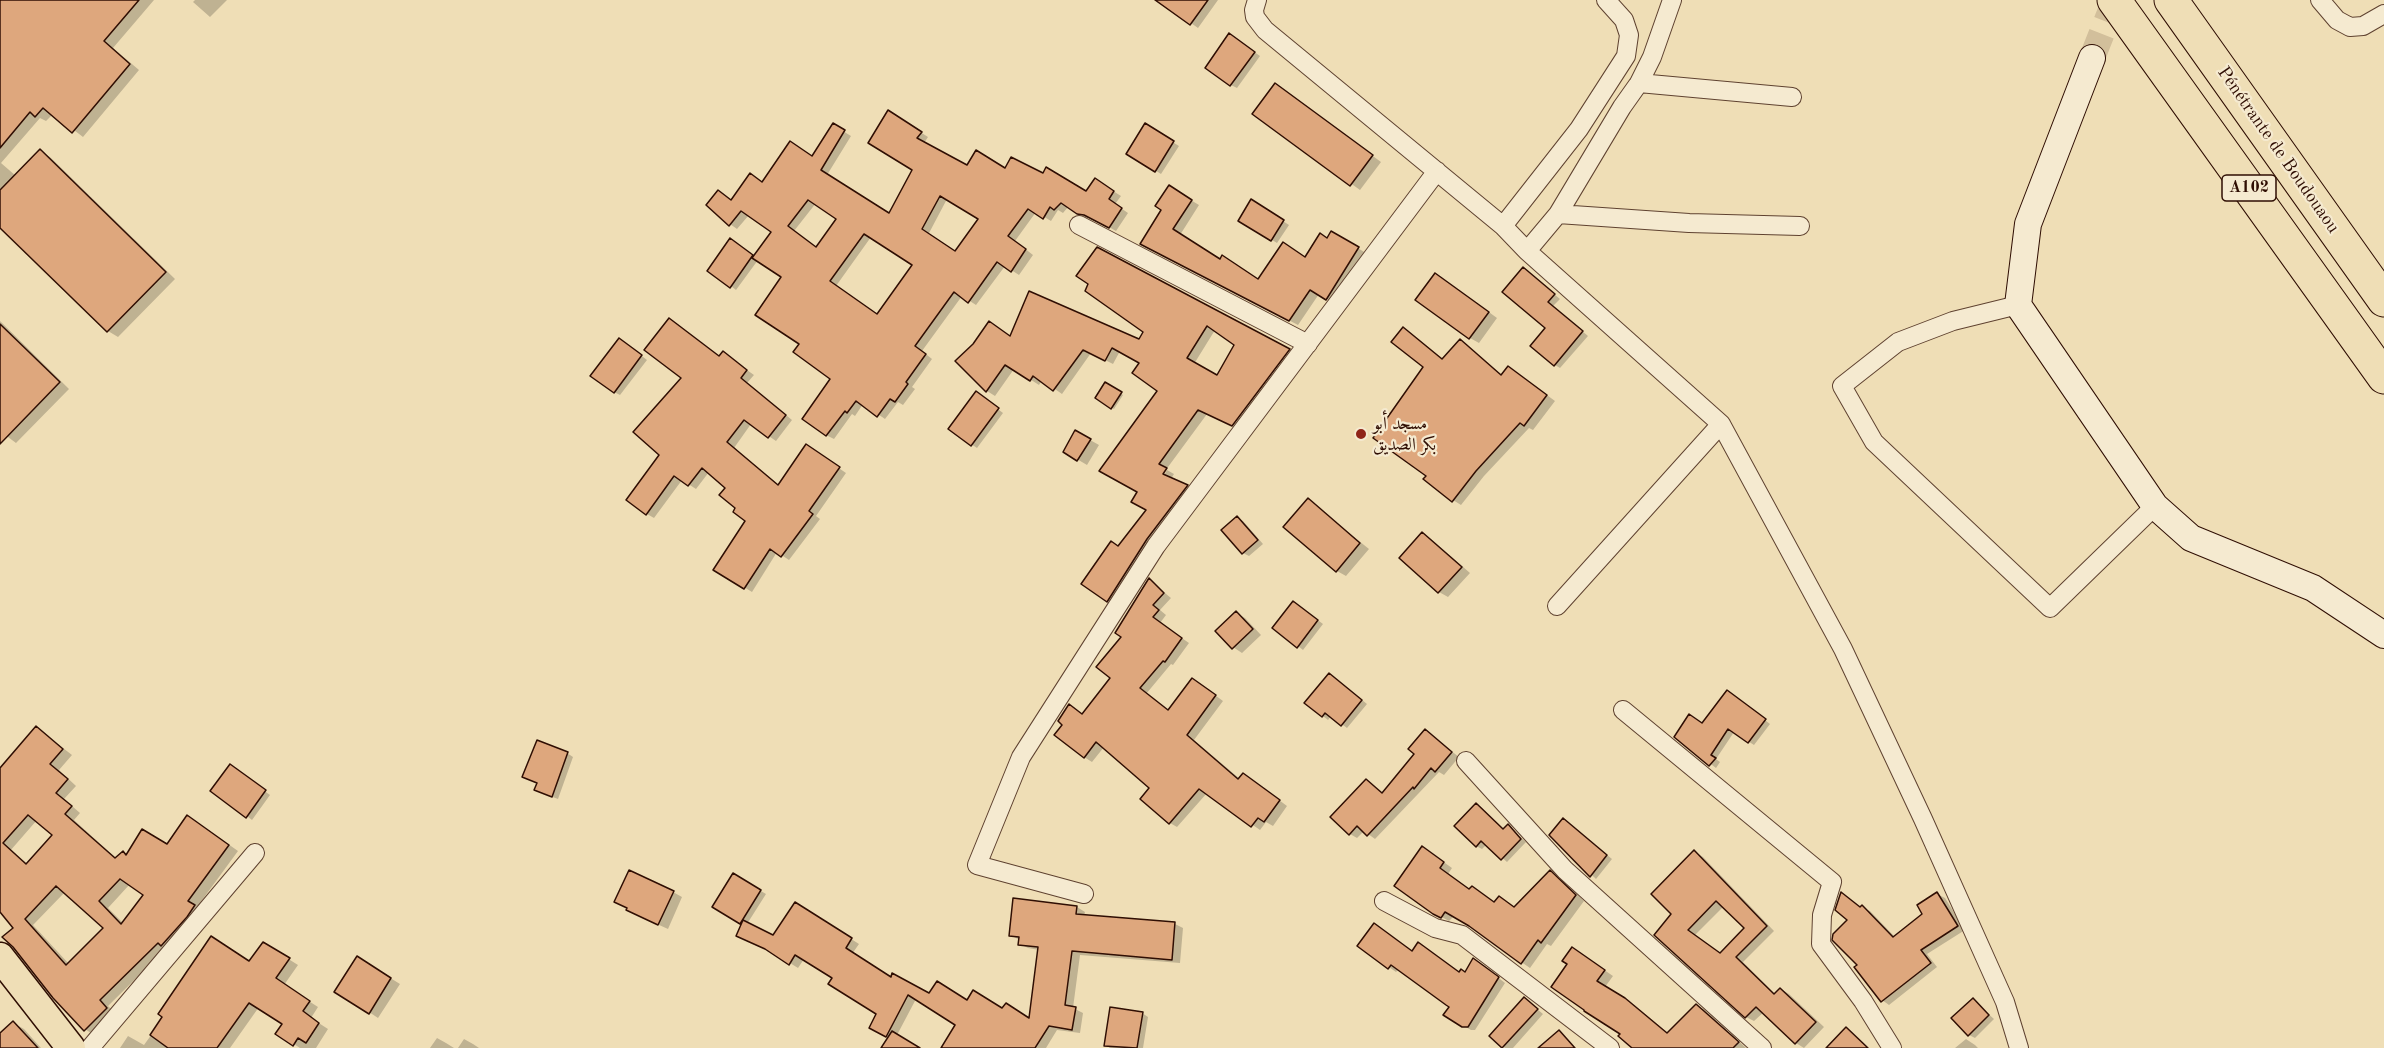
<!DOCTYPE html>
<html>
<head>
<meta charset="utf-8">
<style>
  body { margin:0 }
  canvas { display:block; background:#efdeb6 }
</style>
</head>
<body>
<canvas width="2384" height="1048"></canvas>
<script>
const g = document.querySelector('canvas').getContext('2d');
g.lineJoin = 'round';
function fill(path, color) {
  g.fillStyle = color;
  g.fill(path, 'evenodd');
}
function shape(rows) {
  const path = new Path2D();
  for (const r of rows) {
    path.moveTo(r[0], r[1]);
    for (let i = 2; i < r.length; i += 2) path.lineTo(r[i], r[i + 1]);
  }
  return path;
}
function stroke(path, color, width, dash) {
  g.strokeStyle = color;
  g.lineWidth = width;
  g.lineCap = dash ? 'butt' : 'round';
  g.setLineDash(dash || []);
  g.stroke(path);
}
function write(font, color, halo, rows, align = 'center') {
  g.font = font + ' "Old Standard TT",Amiri,serif';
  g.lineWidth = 4.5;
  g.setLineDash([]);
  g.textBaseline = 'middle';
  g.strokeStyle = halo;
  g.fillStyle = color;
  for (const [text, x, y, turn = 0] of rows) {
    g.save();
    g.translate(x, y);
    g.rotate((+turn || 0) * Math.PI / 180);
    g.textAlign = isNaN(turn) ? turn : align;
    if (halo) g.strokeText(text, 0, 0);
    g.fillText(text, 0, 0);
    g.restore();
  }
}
fill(shape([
  [0,0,154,0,113,48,139,70,83,137,53,114,46,121,40,118,1,163,16,176,40,151,50,157,175,279,118,337,108,331,0,226],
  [195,0,227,0,210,17,193,2],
  [1158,0,1218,0,1198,28],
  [1236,39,1260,56,1237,88,1231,85],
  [1276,85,1381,162,1360,190,1254,114],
  [889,112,928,137,924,143,968,167,1006,170,1086,193,1102,184,1121,196,1115,204,1128,213,1116,231,1093,218,1086,218,1068,207,1063,213,1058,210,1051,221,1036,212,1015,241,1033,255,1019,275,1005,266,976,305,962,296,922,351,932,359,912,387,915,389,903,405,898,402,885,419,863,404,855,416,852,414,834,439,826,435,832,379,801,344,783,277,758,260,736,290,731,286,737,244,755,257,773,232,749,215,737,229,730,224,732,201,813,158,833,125,851,136,827,175,890,215,914,170],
  [947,199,980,219,956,252,928,235],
  [816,203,839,219,817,248,794,231],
  [871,237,914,265,878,316,836,286],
  [1145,125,1179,146,1161,174,1128,153],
  [1169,187,1199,205,1180,235,1221,260,1259,280,1306,258,1328,239,1332,233,1366,253,1335,304,1319,294,1298,325,1150,248],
  [1252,201,1289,225,1277,243,1240,220],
  [1529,273,1560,299,1553,306,1588,336,1560,368,1555,365,1547,328],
  [1445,280,1497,318,1479,343,1470,338],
  [1087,291,1287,350,1207,414,1168,467,1166,467,1158,480,1161,481,1167,470,1174,474,1171,479,1195,490,1115,605,1108,601,1119,548,1148,509,1139,492,1159,390,1141,363,1120,351,1113,364,1091,353,1062,394,1042,380,1039,385,1014,369,995,396,987,391,957,361,1011,337,1140,341,1145,332],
  [1215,330,1236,344,1217,377,1194,364],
  [670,319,720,357,730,358,754,375,747,383,792,420,776,441,751,424,734,448,780,486,814,451,846,473,816,516,820,519,789,560,777,552,752,592,715,569,747,521,737,508,727,487,709,472,696,489,682,480,654,518,647,514,683,377],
  [0,321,69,389,16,443,0,431],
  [1412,334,1443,359,1460,340,1503,376,1517,373,1555,401,1533,430,1529,428,1484,476,1461,505,1453,500,1428,476,1425,367],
  [625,343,647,360,620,395,614,392],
  [1290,351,1296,355,1240,430,1233,426],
  [1106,384,1123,395,1114,409,1097,398],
  [982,397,1003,413,977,448,971,444],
  [1076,432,1099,445,1087,465,1065,452],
  [1308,500,1369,549,1346,576,1337,571],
  [1237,518,1243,521,1263,544,1249,556,1243,553,1223,530],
  [1422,534,1431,539,1470,573,1448,597,1439,592,1401,558],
  [1149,580,1171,598,1160,610,1166,615,1160,623,1189,643,1173,665,1171,664,1146,694,1169,711,1200,684,1223,701,1194,740,1240,779,1251,779,1287,806,1273,826,1266,822,1260,830,1207,793,1177,827,1170,823,1151,788,1104,747,1092,762,1084,757,1083,715,1112,678,1123,637],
  [1299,606,1323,624,1303,650,1298,646],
  [1236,613,1245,618,1261,635,1242,653,1233,647],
  [1335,678,1367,704,1347,728,1331,716,1328,720,1323,716,1306,703],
  [1733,695,1770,724,1754,745,1734,732,1716,759,1720,762,1716,768,1676,737,1703,724],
  [37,728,72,755,59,770,76,786,64,799,80,813,74,820,117,859,123,853,128,856,167,846,197,822,238,851,197,907,203,912,108,1006,116,1014,94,1035,85,1029,0,909,0,771],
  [37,820,54,835,28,864,10,851],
  [130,884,145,895,124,924,108,908],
  [65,892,105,928,69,964,33,925],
  [1425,731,1459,757,1444,775,1439,772,1375,839,1364,831,1357,838,1350,834,1367,781,1383,794,1416,754],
  [567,753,573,757,558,799,542,793,538,784,524,777],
  [234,769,270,795,252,820,247,816],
  [1476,805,1504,830,1508,826,1526,842,1507,862,1487,844,1482,849,1476,846],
  [1564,820,1612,859,1596,879,1551,835],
  [1695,852,1703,857,1774,931,1743,962,1776,995,1781,989,1789,994,1824,1027,1804,1048,1796,1043,1764,1012,1754,1021,1746,1017,1656,935,1673,914],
  [1724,906,1746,928,1721,954,1695,935],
  [1431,853,1452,868,1448,874,1470,890,1495,903,1515,908,1550,872,1559,877,1584,901,1551,946,1547,944,1530,968,1454,916,1449,921,1440,916],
  [734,875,766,894,747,924,774,937,803,908,859,944,852,954,891,979,930,995,1003,1010,1030,1020,1039,950,1028,948,1020,944,1020,940,1010,935,1015,900,1077,907,1085,912,1084,916,1175,924,1183,928,1180,963,1080,955,1073,1008,1083,1013,1080,1033,1057,1030,1046,1048,946,1048,957,1025,916,999,897,1035,917,1048,883,1048,889,1038,879,1032,878,1014,834,977,804,959,798,968,772,952,743,924,714,907],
  [673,892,682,897,668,929,637,915],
  [1937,894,1945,898,1965,930,1927,954,1937,967,1889,1005,1882,1000,1861,908,1870,911,1895,937,1924,915],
  [263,943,298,965,284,985,318,1007,311,1018,328,1029,316,1048,300,1048,277,1033,284,1024,259,1007,230,1048,120,1048,128,1036,144,1045,164,1017,250,962],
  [1359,946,1413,952,1460,973,1465,974,1481,964,1505,983,1475,1030,1471,1030,1445,1015,1451,1006,1399,969,1396,972],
  [1581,954,1613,976,1605,987,1634,1005,1669,1034,1696,1005,1705,1010,1746,1048,1646,1048,1569,964],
  [366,963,400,984,378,1018,369,1012],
  [1524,998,1543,1014,1513,1048,1505,1048,1491,1036],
  [1973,1000,1994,1019,1975,1038,1969,1035],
  [1142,1013,1148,1017,1143,1048,1110,1048,1105,1045],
  [13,1023,24,1029,41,1048,0,1048,0,1035],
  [437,1038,446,1043,454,1048,430,1048],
  [464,1039,473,1044,479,1048,458,1048],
  [1966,1039,1975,1045,1978,1048,1955,1048]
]), '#0003');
const building = shape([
  [0,0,139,0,104,41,130,64,72,133,43,108,35,117,30,112,0,148,0,0],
  [1155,0,1208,0,1190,25,1155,0],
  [1229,33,1255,52,1230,86,1205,68,1229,33],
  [1275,83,1373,155,1350,186,1252,114,1275,83],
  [888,110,922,132,917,138,967,165,976,150,1005,168,1011,157,1043,173,1046,167,1086,191,1095,178,1114,191,1109,199,1122,208,1109,228,1084,215,1077,214,1061,203,1054,210,1050,207,1043,219,1028,209,1008,236,1026,249,1011,272,997,262,968,303,954,292,915,346,926,354,906,382,908,384,895,402,890,399,877,417,856,401,847,413,845,411,826,436,802,419,830,379,793,352,799,344,755,315,781,277,752,258,771,232,741,211,729,226,706,205,718,190,731,200,750,173,762,182,790,141,812,156,833,123,845,130,821,170,889,213,912,170,868,143,888,110],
  [940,196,978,219,955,251,922,229,940,196],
  [808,200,836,219,816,247,788,226,808,200],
  [864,234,912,265,877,314,830,281,864,234],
  [1145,123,1174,141,1155,172,1126,154,1145,123],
  [40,149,166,272,107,332,0,228,0,190,40,149],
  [1169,185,1192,200,1173,229,1220,259,1222,255,1258,279,1283,242,1305,257,1320,233,1327,238,1331,231,1359,247,1326,300,1310,290,1289,321,1140,244,1161,210,1155,206,1169,185],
  [1251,199,1284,220,1271,241,1238,221,1251,199],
  [730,238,753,255,730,288,707,271,730,238],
  [1097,247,1290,349,1232,426,1198,410,1159,464,1167,468,1163,474,1188,485,1147,539,1107,602,1081,584,1111,541,1118,546,1146,510,1131,502,1137,492,1099,471,1157,391,1132,373,1139,363,1112,348,1105,361,1083,350,1053,391,1033,376,1030,381,1005,365,986,392,955,361,973,344,989,321,1010,336,1029,291,1139,339,1143,332,1085,291,1088,284,1076,276,1097,247],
  [1207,326,1234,345,1217,375,1187,358,1207,326],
  [1523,267,1555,294,1548,302,1583,331,1554,366,1530,346,1545,328,1502,292,1523,267],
  [1435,273,1489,312,1469,339,1415,300,1435,273],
  [669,318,719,356,723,351,747,370,741,378,786,415,768,438,744,420,727,442,778,485,806,444,840,467,809,511,813,514,781,557,770,549,744,589,713,570,745,521,733,512,735,508,719,495,725,488,702,468,688,486,674,476,646,515,626,500,659,455,633,432,681,378,644,350,669,318],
  [0,324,60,382,0,444,0,324],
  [1403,327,1442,359,1460,339,1501,375,1508,366,1547,395,1524,426,1520,423,1476,471,1452,502,1423,479,1426,476,1373,438,1423,367,1391,342,1403,327],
  [619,338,642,355,614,393,590,376,619,338],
  [1105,382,1122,392,1111,409,1095,398,1105,382],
  [976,391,999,408,971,446,948,429,976,391],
  [1075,430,1091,439,1077,461,1063,452,1075,430],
  [1308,498,1360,543,1336,572,1283,527,1308,498],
  [1237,516,1258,540,1242,554,1221,530,1237,516],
  [1422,532,1462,567,1438,593,1399,558,1422,532],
  [1149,578,1164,593,1153,605,1159,610,1153,617,1182,638,1165,662,1163,661,1140,688,1168,710,1192,678,1216,695,1187,735,1238,779,1243,773,1280,800,1264,822,1258,818,1251,827,1199,789,1169,824,1140,799,1149,788,1096,742,1084,758,1054,735,1062,725,1058,721,1069,704,1082,714,1110,678,1096,667,1121,637,1115,633,1149,578],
  [1293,601,1318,620,1297,648,1272,628,1293,601],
  [1236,611,1253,629,1232,649,1215,631,1236,611],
  [1329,673,1362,700,1341,726,1325,713,1322,717,1304,703,1329,673],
  [1727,690,1766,719,1748,743,1728,729,1711,755,1716,758,1709,766,1674,737,1689,714,1702,723,1727,690],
  [36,726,63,749,50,764,68,779,56,793,72,806,65,814,115,858,123,851,126,855,142,829,167,844,187,815,229,845,188,901,195,905,187,917,161,946,158,943,100,1000,107,1008,84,1031,53,998,13,947,2,937,13,928,0,912,0,768,36,726],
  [28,815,52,835,26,864,3,843,28,815],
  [120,879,143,895,121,924,99,901,120,879],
  [56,886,103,928,66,965,25,919,56,886],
  [1425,729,1452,752,1435,772,1431,768,1414,789,1413,787,1367,836,1357,826,1349,835,1330,817,1366,779,1382,793,1414,754,1408,749,1425,729],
  [537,740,568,752,552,797,534,790,537,783,522,777,537,740],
  [230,764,266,790,246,818,210,791,230,764],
  [1476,803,1503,829,1508,824,1521,839,1501,860,1481,841,1476,847,1454,826,1476,803],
  [1563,818,1607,855,1590,877,1549,835,1563,818],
  [1422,846,1444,862,1440,868,1469,889,1472,886,1494,902,1499,896,1514,907,1550,870,1576,895,1541,943,1538,940,1521,964,1469,926,1445,912,1441,918,1433,914,1394,886,1422,846],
  [1694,850,1767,926,1736,957,1774,994,1780,988,1816,1022,1795,1044,1756,1007,1745,1018,1654,935,1671,914,1651,894,1694,850],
  [1716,901,1744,928,1720,953,1688,930,1716,901],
  [629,870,674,891,658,925,626,910,627,908,614,902,629,870],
  [733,873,761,890,740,924,712,907,733,873],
  [1841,892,1860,907,1862,905,1893,937,1922,914,1917,905,1937,892,1958,926,1921,950,1931,963,1881,1002,1854,967,1857,965,1832,940,1833,934,1847,920,1835,910,1841,892],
  [1013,898,1077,906,1076,914,1175,922,1172,960,1072,951,1065,1005,1076,1007,1072,1030,1049,1026,1035,1048,941,1048,955,1025,908,995,886,1037,869,1028,876,1014,828,984,832,978,795,955,789,965,765,949,736,936,743,920,773,935,795,902,852,938,846,948,891,977,892,973,929,993,937,981,967,1000,973,990,1002,1008,1006,1003,1029,1018,1038,947,1018,945,1019,937,1009,936,1013,898],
  [1374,923,1412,951,1418,942,1459,972,1461,969,1465,972,1473,958,1499,977,1468,1027,1462,1027,1443,1015,1449,1007,1446,1005,1391,965,1388,969,1357,946,1374,923],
  [211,936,249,961,263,942,290,958,276,978,310,1001,303,1011,319,1023,306,1043,298,1038,293,1046,275,1034,282,1024,249,1003,217,1048,168,1048,150,1035,162,1017,158,1014,211,936],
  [1572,947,1605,970,1597,981,1625,998,1667,1033,1696,1004,1739,1042,1733,1048,1632,1048,1618,1036,1620,1034,1584,1011,1584,1010,1551,987,1567,964,1562,961,1572,947],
  [357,956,391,978,369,1014,334,992,357,956],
  [1524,997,1538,1009,1502,1048,1489,1036,1524,997],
  [1973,998,1989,1015,1968,1036,1951,1018,1973,998],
  [1110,1007,1143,1012,1137,1048,1104,1046,1110,1007],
  [13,1021,38,1048,0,1048,0,1033,13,1021],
  [1846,1027,1868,1048,1826,1048,1846,1027],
  [1559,1030,1575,1048,1538,1048,1559,1030],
  [892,1031,920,1048,881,1048,892,1031]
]);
fill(building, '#dea77d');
stroke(building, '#2f0e03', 1.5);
stroke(shape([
  [2092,58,2115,0]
]), '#d2bf9b', 26, [26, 13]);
const street = shape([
  [1257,0,1254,10,1255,17,1265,30,1503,226,1527,251,1721,424,1843,649,1923,819,2005,1002,2019,1048],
  [2320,0,2337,20,2350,27,2363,26,2384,14],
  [1639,83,1792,97],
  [1558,214,1689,223,1800,226],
  [1079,225,1308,344],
  [1503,226,1579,129,1626,56,1629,35,1624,20,1606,0],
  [1527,251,1558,214,1622,107,1639,83,1652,57,1672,0],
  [2018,305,1953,321,1898,342,1842,386,1874,442,2050,608,2155,506],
  [1557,606,1721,424],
  [1623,710,1832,882,1822,915,1821,944,1863,1001,1892,1048],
  [1466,761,1565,870,1762,1048],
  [1084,894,977,865,1021,757,1156,546,1437,171],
  [1384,901,1435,928,1462,935,1610,1048],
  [90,1048,255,853]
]);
const secondary = shape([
  [2092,58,2028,224,2018,305,2155,506,2191,538,2313,588,2384,635]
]);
const primary = shape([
  [0,957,71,1048]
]);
const highway = shape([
  [2114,0,2384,377],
  [2171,0,2384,300]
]);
stroke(street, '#5f4230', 20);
stroke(secondary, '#2f0e03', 28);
stroke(primary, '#2f0e03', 31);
stroke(highway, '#2f0e03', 35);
stroke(street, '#f5ead0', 18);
stroke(secondary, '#f5ead0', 26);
stroke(primary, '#efdeb6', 28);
stroke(highway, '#efdeb6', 33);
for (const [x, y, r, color] of [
  [1361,434,6,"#8f2418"]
]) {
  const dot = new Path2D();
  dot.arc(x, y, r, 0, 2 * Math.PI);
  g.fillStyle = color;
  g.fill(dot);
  stroke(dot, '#f5ead0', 2);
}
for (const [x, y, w] of [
  [2249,188,54]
]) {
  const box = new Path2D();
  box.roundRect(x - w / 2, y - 13, w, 26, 4.5);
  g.fillStyle = '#f5ead0';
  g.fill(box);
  stroke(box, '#2f0e03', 1.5);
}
write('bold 16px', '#2f0e03', null, [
  ["A102",2249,188]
]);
write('18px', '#2f0e03', '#f5ead0', [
  ["Pénétrante de Boudouaou",2278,150,55]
]);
write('18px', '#2f0e03', '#f5ead0', [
  ["مسجد أبو",1373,424],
  ["بكر الصديق",1373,445]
], 'left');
</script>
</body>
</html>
